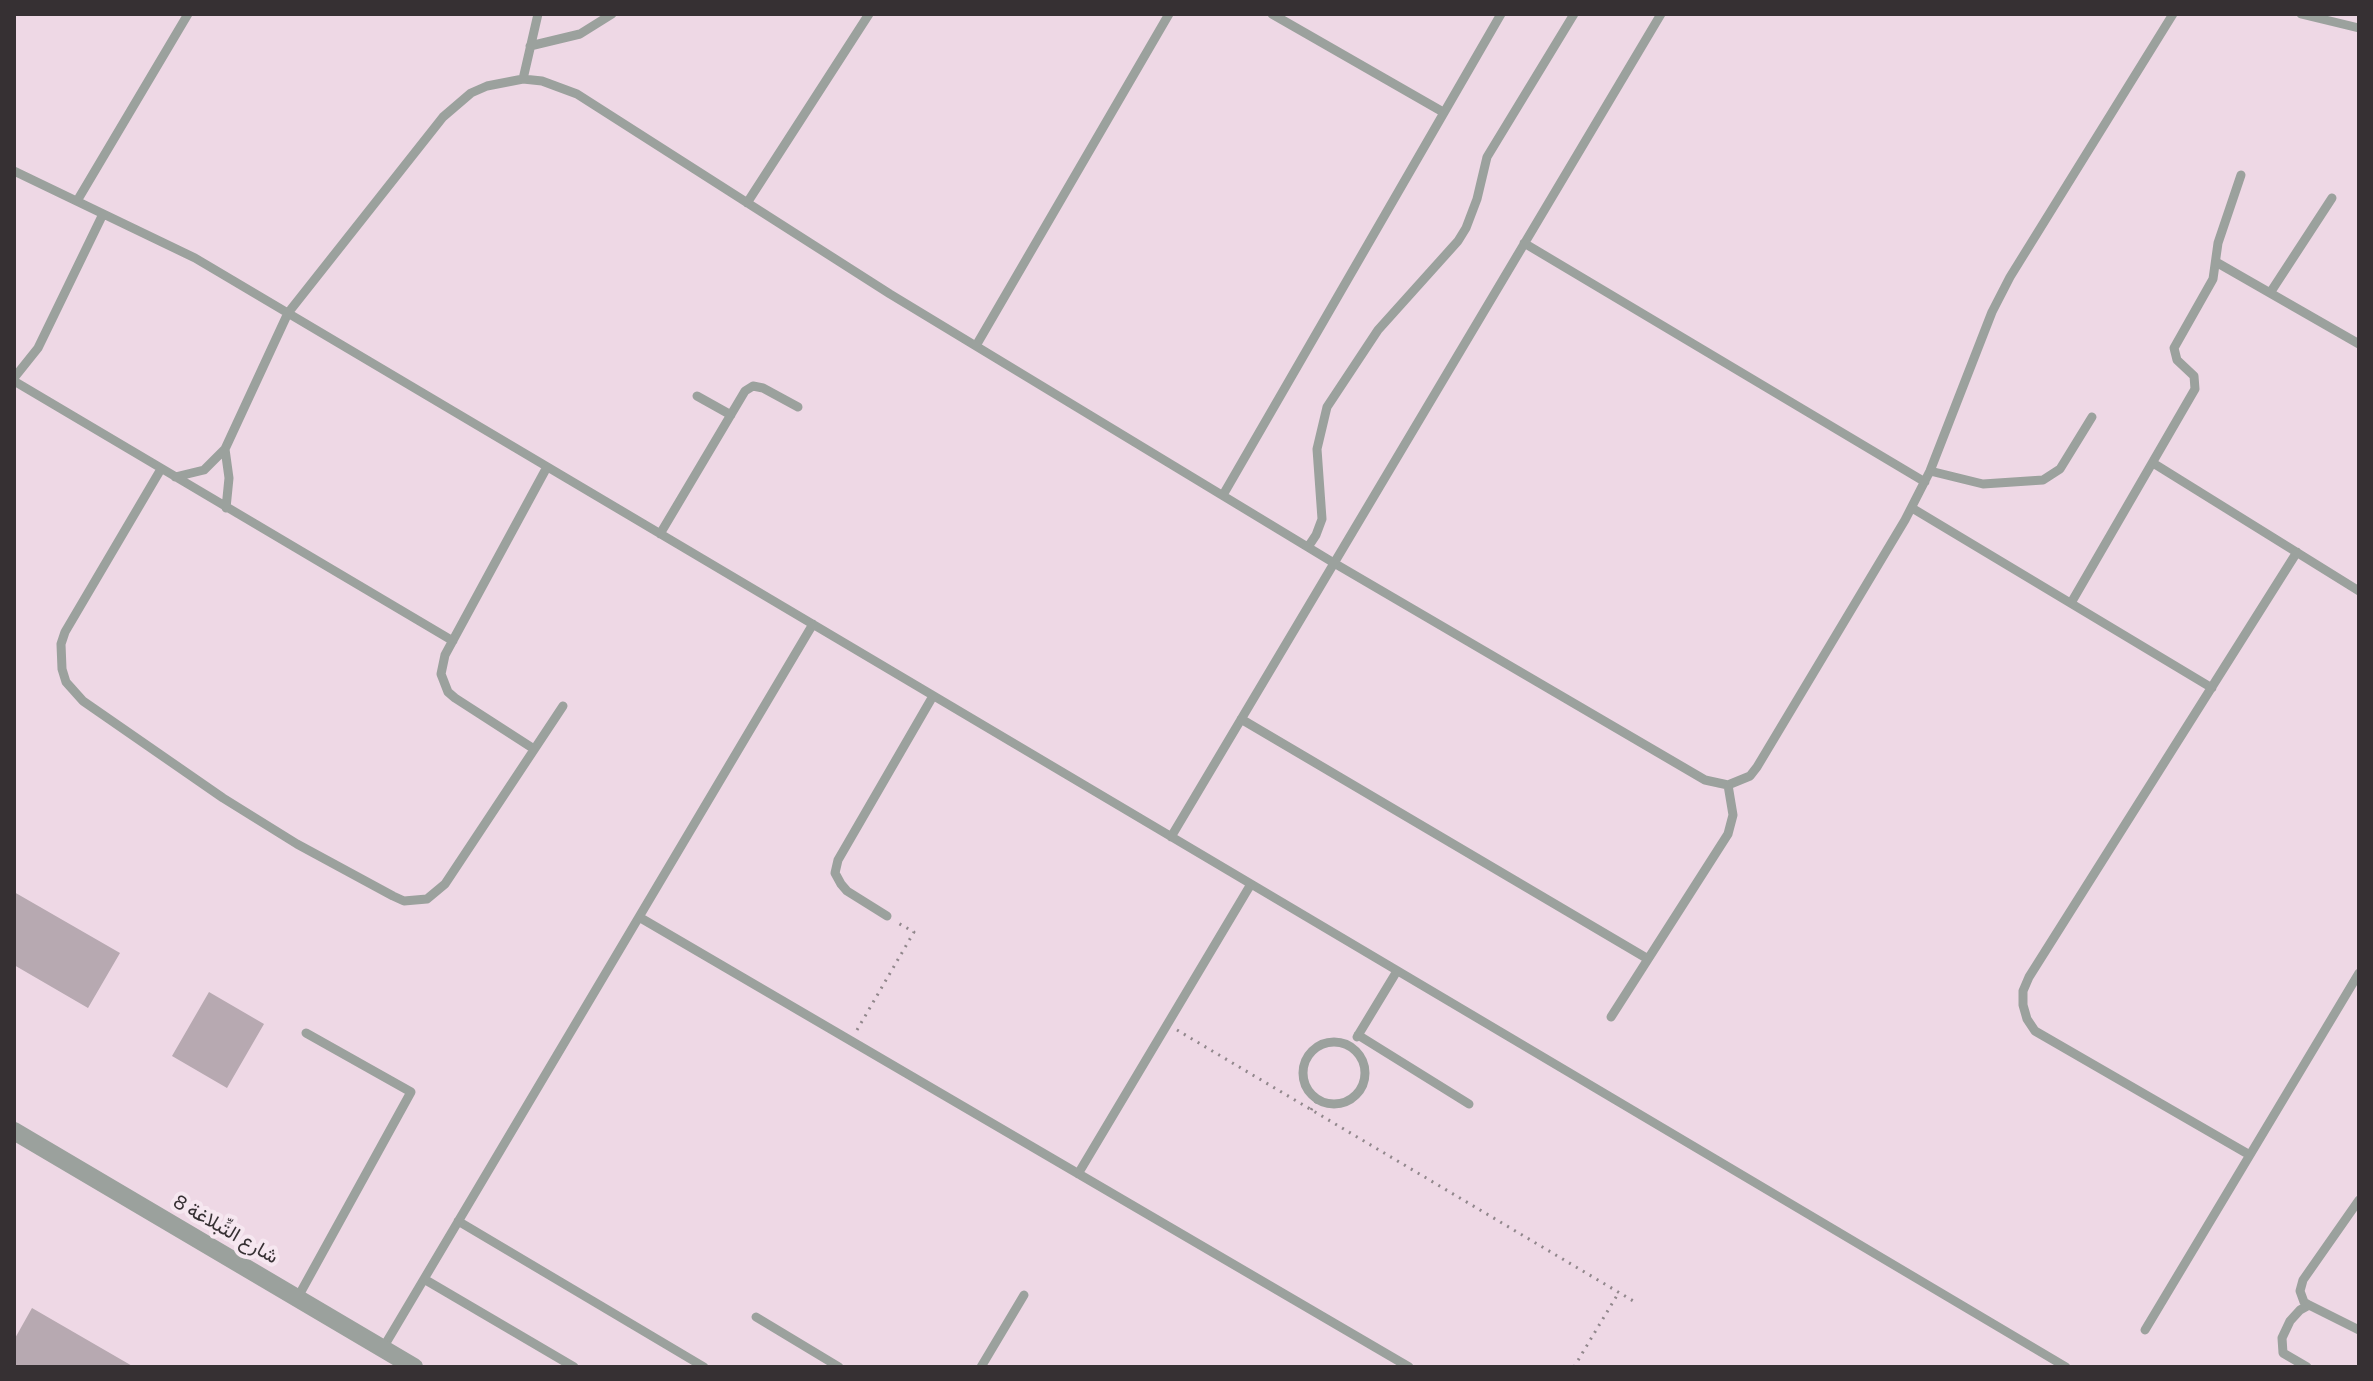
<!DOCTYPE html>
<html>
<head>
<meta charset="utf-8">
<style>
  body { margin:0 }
  #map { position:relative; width:2373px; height:1381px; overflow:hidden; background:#f6e7f0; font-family:Commissioner,sans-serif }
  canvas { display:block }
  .frame { position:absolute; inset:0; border:16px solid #363033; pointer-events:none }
</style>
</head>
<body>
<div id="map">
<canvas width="2373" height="1381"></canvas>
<div class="frame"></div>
</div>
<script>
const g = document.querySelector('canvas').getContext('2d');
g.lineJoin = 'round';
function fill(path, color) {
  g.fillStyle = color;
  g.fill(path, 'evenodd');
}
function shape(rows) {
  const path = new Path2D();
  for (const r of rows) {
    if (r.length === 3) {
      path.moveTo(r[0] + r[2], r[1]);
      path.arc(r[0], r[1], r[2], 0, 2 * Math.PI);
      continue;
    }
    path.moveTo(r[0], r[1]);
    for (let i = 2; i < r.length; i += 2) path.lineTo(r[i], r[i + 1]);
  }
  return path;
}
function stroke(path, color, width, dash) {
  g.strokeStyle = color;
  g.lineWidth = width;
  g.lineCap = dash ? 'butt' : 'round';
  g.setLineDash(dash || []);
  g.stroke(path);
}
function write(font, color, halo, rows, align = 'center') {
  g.font = font + ' Commissioner,Vazirmatn,sans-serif';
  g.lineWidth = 8;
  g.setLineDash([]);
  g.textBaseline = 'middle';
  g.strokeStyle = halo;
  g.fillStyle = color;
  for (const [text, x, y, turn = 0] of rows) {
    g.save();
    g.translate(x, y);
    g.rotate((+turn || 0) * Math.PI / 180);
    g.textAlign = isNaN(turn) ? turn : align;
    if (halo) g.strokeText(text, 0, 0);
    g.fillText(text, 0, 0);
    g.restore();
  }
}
fill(shape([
  [14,14,2359,14,2359,1367,14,1367]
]), '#eed8e5');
fill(shape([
  [14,892,120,953,88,1008,14,965],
  [209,992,264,1024,227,1088,172,1056],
  [32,1308,134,1367,14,1367,14,1340]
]), '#b7a9b1');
stroke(shape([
  [857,1030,914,932,898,923],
  [1177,1030,1635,1302],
  [1311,1110,1317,1100],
  [1574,1367,1619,1292]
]), '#91878c', 3, [2, 6]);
stroke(shape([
  [1272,14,1443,112],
  [2301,14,2359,28],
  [530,46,580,34,612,14],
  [523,79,538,14],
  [14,171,195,258,2066,1367],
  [77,201,188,14],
  [747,203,869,14],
  [1524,243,1925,482],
  [2216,262,2359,344],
  [2270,293,2332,198],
  [977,344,1169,14],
  [14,378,38,348,103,214],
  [14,381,453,641],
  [697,396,731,415],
  [225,449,229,478,226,508],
  [2153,463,2359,591],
  [161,469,65,632,61,644,62,669,66,682,83,701,223,798,297,844,393,896,404,901,427,899,445,884,563,706],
  [1930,471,1983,484,2043,480,2060,469,2092,417],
  [175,477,204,470,225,449,288,313,443,117,471,93,487,86,523,79,542,81,577,94,890,294,1334,563,1705,780,1728,785,1750,776,1757,767,1905,520,1930,471,1992,312,2010,277,2173,14],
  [1223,495,1501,14],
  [1912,508,2212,688],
  [660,534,745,391,753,386,763,388,798,407],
  [1308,547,1316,535,1322,519,1317,449,1327,407,1378,330,1458,241,1466,228,1477,199,1487,157,1574,14],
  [2071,603,2195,389,2194,376,2177,360,2174,348,2213,279,2218,243,2241,175],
  [1241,719,1648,959],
  [534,749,455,698,448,692,441,674,445,655,547,467],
  [1171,837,1661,14],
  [887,916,847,891,841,884,835,873,838,860,933,696],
  [639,917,1409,1367],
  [1611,1017,1728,834,1733,815,1728,785],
  [1358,1035,1469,1104],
  [1357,1037,1397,971],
  [1334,1073,31],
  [2248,1154,2035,1031,2027,1019,2023,1005,2023,991,2029,977,2297,552],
  [1078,1174,1251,884],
  [2359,1200,2303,1280,2300,1291,2304,1302,2309,1305,2359,1330],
  [458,1221,704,1367],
  [424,1279,574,1367],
  [298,1297,411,1092,306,1033],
  [756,1317,839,1367],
  [2145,1330,2359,973],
  [383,1348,813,624],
  [981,1367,1024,1295],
  [2307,1367,2283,1353,2282,1338,2290,1321,2300,1310,2309,1305]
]), '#9ba19d', 9);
stroke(shape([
  [14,1131,414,1367]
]), '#9ba19d', 18);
write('20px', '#363033', '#f6e7f0', [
  ["شارع التِّبلاغة 8",226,1229,30]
]);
</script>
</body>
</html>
